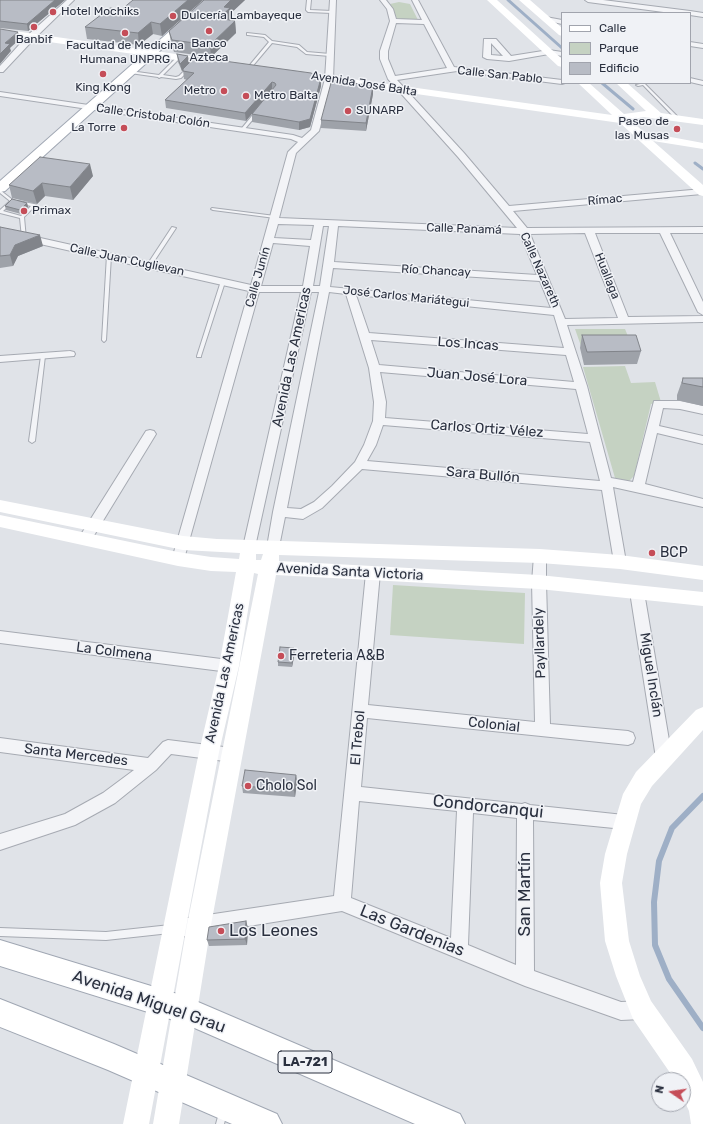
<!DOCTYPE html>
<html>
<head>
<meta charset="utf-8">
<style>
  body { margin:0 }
  #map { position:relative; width:703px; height:1124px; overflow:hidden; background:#e0e3e8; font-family:Rubik,sans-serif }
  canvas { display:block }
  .legend { position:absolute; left:561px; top:12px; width:130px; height:72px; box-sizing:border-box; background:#f0f2f6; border:1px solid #a1a4ad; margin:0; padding:5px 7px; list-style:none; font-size:12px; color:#2a303f }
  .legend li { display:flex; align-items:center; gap:8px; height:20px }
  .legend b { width:20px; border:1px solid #a1a4ad }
  .north { position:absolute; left:651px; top:1072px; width:40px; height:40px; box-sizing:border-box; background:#f0f2f6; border:1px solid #a1a4ad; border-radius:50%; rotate:283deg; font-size:11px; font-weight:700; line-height:16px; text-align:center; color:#2a303f }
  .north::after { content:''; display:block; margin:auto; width:14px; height:18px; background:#c54d58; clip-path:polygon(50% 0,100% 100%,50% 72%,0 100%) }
</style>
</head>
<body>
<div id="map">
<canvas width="703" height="1124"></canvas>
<ul class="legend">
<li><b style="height:5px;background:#fff"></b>Calle</li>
<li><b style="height:11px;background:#c5d2c2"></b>Parque</li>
<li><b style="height:11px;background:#b8bcc5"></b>Edificio</li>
</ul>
<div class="north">N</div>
</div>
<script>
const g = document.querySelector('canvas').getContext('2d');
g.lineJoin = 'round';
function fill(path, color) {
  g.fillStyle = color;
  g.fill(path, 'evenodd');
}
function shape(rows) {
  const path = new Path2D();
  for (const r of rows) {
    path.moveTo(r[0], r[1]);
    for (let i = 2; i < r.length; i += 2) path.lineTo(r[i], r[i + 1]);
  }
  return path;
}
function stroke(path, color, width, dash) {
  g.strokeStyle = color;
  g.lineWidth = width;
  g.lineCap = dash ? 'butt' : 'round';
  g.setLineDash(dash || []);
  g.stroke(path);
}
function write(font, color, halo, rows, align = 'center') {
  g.font = font + ' Rubik,sans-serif';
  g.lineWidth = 3;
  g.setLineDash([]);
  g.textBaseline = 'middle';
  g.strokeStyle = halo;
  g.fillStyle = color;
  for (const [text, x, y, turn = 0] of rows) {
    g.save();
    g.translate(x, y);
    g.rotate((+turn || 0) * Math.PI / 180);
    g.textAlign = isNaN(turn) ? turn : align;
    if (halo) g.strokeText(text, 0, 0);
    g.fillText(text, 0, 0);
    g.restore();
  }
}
fill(shape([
  [399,2,410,4,418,20,397,19,390,4],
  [575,329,625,329,632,346,581,346],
  [625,366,631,383,655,382,661,402,651,404,634,476,629,481,615,478,583,367],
  [393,585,525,593,524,644,390,635]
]), '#c5d2c2');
stroke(shape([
  [508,0,562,48],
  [602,83,633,109],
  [695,163,703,169]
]), '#9eafc6', 3);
stroke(shape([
  [703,796,672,828,659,861,654,902,655,945,669,979,703,1028]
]), '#9eafc6', 6);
const lane = shape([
  [307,0,311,0,310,10,332,11,334,12,332,13,308,12,306,10,307,0],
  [247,33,265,35,272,41,299,45,307,52,330,54,332,55,330,56,306,54,297,47,272,43,251,68,249,68,249,66,269,42,264,37,248,35,247,35,247,33],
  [178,56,181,57,163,75,176,77,179,76,188,67,190,67,190,69,181,78,176,79,161,77,159,78,158,77,130,73,128,72,130,71,159,75,178,56],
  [644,83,677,116,677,118,675,118,643,85,638,86,636,85,644,83],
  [256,111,259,112,244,130,242,130,242,128,256,111],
  [0,190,14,201,3,211,21,216,31,206,18,203,18,201,34,204,36,205,24,217,26,239,22,238,20,218,0,213,0,210,10,201,0,193,0,190],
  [212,208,275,216,277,217,275,218,213,210,211,209,212,208],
  [172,227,176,228,151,266,147,266,147,265,172,227],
  [107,255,111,255,111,256,106,340,104,342,102,340,107,255],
  [221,281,225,281,225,282,201,356,201,357,197,357,197,356,221,281],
  [43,354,45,356,35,441,32,443,29,441,41,356,43,354],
  [170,925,173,926,174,929,173,932,170,933,106,940,0,936,0,928,106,932,170,925],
  [223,1108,226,1109,227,1112,224,1124,216,1124,220,1109,223,1108]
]);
const street = shape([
  [67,0,74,0,34,39,3,72,0,72,0,66,28,35,67,0],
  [330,0,336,0,333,79,319,131,296,153,279,218,517,228,458,157,388,79,380,59,380,51,390,21,387,9,380,0,386,0,393,9,396,19,422,20,412,0,418,0,454,67,562,80,562,83,565,83,562,84,457,71,397,80,464,153,509,206,703,189,702,194,513,211,527,228,703,227,703,233,670,233,703,302,703,315,698,312,660,233,595,233,628,317,703,316,703,322,567,325,587,386,611,478,633,482,654,401,680,401,703,406,703,414,680,409,663,408,659,426,703,436,703,444,657,433,645,484,703,499,703,507,613,487,626,562,625,566,620,567,615,566,614,562,602,490,362,469,322,508,303,519,285,517,279,547,278,550,273,552,268,550,267,547,273,512,319,292,311,292,255,547,254,550,249,552,244,550,243,547,301,292,259,292,184,559,183,563,178,564,173,563,172,559,249,291,0,235,0,229,251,285,288,152,298,142,291,139,0,96,0,92,293,135,302,138,311,130,325,79,330,0],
  [396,23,424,24,447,68,395,76,388,59,388,51,396,23],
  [278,224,314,225,311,240,274,238,278,224],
  [323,226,329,226,320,286,313,286,323,226],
  [338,226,520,234,537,275,334,262,338,226],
  [585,233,618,318,565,319,530,234,585,233],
  [273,243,310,246,303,286,261,286,273,243],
  [333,268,540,281,551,308,330,287,333,268],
  [329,292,346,294,369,368,374,402,373,421,364,445,355,462,332,486,314,502,301,509,287,508,329,292],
  [356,295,554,315,564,348,369,333,356,295],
  [371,340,566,355,574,382,379,365,371,340],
  [380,372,576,389,588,434,385,418,386,402,380,372],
  [383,425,590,442,600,481,367,461,376,445,383,425],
  [585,0,603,0,690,11,703,13,703,17,690,15,690,13,671,13,588,2,585,0],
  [546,17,562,20,562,24,544,20,544,18,546,17],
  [484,39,496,39,511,56,549,50,562,52,562,56,549,54,509,61,487,59,483,57,484,39],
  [491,43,503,56,491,55,491,43],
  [690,42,703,44,703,48,690,46,690,42],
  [690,78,703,81,703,85,690,82,690,78],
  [70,351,74,352,75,354,74,356,0,362,0,356,70,351],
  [150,430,154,431,156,434,90,542,85,544,80,542,79,539,80,536,146,431,150,430],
  [540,551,545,553,546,556,546,582,550,724,628,731,633,733,635,738,633,743,628,745,367,718,361,787,522,804,525,803,530,805,624,815,630,817,632,822,630,827,624,829,533,820,534,971,621,1002,642,1001,648,1004,651,1010,648,1016,642,1019,621,1020,525,986,342,911,174,938,168,935,165,929,168,923,174,920,334,896,366,573,368,569,373,568,378,569,380,573,368,705,535,722,532,582,534,556,535,553,540,551],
  [359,801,457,811,451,938,351,898,359,801],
  [473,813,517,818,516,965,468,945,473,813],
  [637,587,642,588,644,592,672,758,669,763,664,765,659,763,656,758,630,592,632,588,637,587],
  [0,631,229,660,234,662,236,666,234,670,229,672,0,643,0,631],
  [0,738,148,758,163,742,168,740,232,748,237,750,240,755,237,760,232,762,171,754,156,770,115,803,75,825,0,850,0,834,65,814,103,793,134,770,0,752,0,738]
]);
const primary = shape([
  [205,0,216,0,5,191,0,192,0,181,205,0],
  [0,940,184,996,460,1114,465,1124,415,1124,183,1023,0,966,0,940],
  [0,999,114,1044,277,1114,282,1124,232,1124,108,1070,0,1027,0,999]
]);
stroke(lane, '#a6aab2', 2);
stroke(street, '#a6aab2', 2);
stroke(primary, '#a0a7b3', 2);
fill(lane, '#f3f4f7');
fill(street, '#f3f4f7');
fill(shape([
  [487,0,497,0,562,59,562,67,558,66,487,0],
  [519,0,530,0,562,28,562,36,559,35,519,0],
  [0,29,218,60,223,63,218,66,0,35,0,29],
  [294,71,612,115,578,83,589,83,624,114,646,111,616,83,627,83,661,113,703,119,703,125,643,117,630,120,644,132,703,143,703,149,653,141,703,185,703,196,699,195,620,123,290,76,289,74,290,72,294,71],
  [0,500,183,536,217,539,540,549,620,555,703,566,703,580,620,569,540,563,279,555,279,561,539,575,703,592,703,606,539,589,276,575,211,925,179,1124,153,1124,187,925,258,574,254,573,239,666,219,752,149,1124,123,1124,199,752,219,666,236,572,211,571,178,566,0,527,0,515,178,552,211,557,239,559,240,553,183,550,0,512,0,500],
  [256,554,263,554,261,560,256,560,256,554],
  [703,707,703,730,652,786,641,804,627,854,622,883,629,941,640,976,651,1001,692,1059,703,1082,703,1124,691,1124,689,1111,683,1098,683,1080,675,1080,633,1019,616,976,605,941,600,883,605,854,623,794,636,772,696,710,703,707]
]), '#fff');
fill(primary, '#fff');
fill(shape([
  [0,0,65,0,28,31,0,28],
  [154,0,203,0,162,36,153,34,139,45,87,39,85,27,121,10],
  [204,0,245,0,230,14,231,20,235,21,236,33,211,57,174,52,171,43,169,31],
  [177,54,188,56,189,63,321,86,310,127,299,130,252,122,252,113,246,121,166,108,165,100,187,80,184,79,183,70,182,71,178,62],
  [373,86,373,94,366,131,321,128,321,120],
  [93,176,73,200,45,196,37,204,12,198,9,185],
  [27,203,28,207,21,214,6,210,5,206],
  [0,227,43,246,18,256,13,266,0,268],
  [582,335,641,351,637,364,584,365,580,348],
  [683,378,703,378,703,406,677,400,677,395],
  [294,648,295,652,292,667,278,666,278,662],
  [296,775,297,782,295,797,243,793,242,786],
  [246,921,248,928,247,945,209,946,207,940]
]), '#9ea2a9');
fill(shape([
  [55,0,65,0,28,31,27,24],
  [188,0,203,0,162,36,160,24],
  [231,0,245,0,230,14,231,20,219,18,224,7],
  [235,21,236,33,211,57,210,45],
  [151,22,153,34,139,45,138,33],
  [18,32,20,39,10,48,11,51,0,64,0,54,5,43],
  [188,56,189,64,182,71,180,64],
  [321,78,321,86,310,127,299,130,299,122],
  [272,82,272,90,246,121,245,113],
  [373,86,373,94,366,131,366,123],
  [90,164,93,176,73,200,70,187],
  [42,183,45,196,37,204,33,191],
  [27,203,28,207,21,214,20,210],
  [40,235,43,246,18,256,13,266,10,255,15,245],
  [294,648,295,652,292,667,292,663],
  [296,775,297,782,295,797,294,790],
  [246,921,248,928,247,945,245,939]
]), '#81848a');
const building = shape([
  [0,0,55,0,27,24,0,21,0,0],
  [133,0,188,0,160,24,151,22,138,33,85,27,110,8,121,10,133,0],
  [204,0,231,0,224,7,230,8,219,18,235,21,210,45,172,40,169,31,204,0],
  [0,29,18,32,5,43,10,44,0,54,0,29],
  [177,54,188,56,180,64,177,54],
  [195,57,311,73,321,78,310,119,299,122,252,114,276,85,275,83,272,82,245,113,165,100,194,73,183,71,183,69,195,57],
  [334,80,373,86,366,123,321,120,331,83,334,80],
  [40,157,90,164,70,187,42,183,33,191,9,185,40,157],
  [12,199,27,203,20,210,5,206,12,199],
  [0,227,40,235,15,245,10,255,0,256,0,227],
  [582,335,636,335,641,351,587,352,582,335],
  [683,378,703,378,703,387,682,383,683,378],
  [280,647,294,648,292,663,278,662,280,647],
  [245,770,296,775,294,790,242,786,245,770],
  [246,921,245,939,207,940,209,927,246,921]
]);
fill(building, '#b8bcc5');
stroke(building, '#81848a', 1);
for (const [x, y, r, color] of [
  [53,12,4,"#c54d58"],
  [173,16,4,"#c54d58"],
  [34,27,4,"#c54d58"],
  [209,31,4,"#c54d58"],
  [125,33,4,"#c54d58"],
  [103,74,4,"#c54d58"],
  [224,91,4,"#c54d58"],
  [246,96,4,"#c54d58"],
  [348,111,4,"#c54d58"],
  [124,128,4,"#c54d58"],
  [677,129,4,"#c54d58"],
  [24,211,4,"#c54d58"],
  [652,553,4,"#c54d58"],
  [281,656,4,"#c54d58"],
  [248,786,4,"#c54d58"],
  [221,931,4,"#c54d58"]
]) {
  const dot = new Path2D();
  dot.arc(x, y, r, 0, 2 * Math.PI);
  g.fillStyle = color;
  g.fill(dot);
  stroke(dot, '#f0f2f6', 1.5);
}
write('12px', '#2a303f', '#f0f2f6', [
  ["Hotel Mochiks",61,12],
  ["Dulcería Lambayeque",181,16],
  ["Banbif",34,40,"center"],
  ["Banco",209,44,"center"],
  ["Azteca",209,58,"center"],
  ["Facultad de Medicina",125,46,"center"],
  ["Humana UNPRG",125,60,"center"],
  ["King Kong",103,88,"center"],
  ["Metro",216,91,"right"],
  ["Metro Balta",254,96],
  ["SUNARP",356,111],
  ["Paseo de",669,122,"right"],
  ["las Musas",669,136,"right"],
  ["La Torre",116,128,"right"],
  ["Primax",32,211]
], 'left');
write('12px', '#2a303f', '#f0f2f6', [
  ["Calle San Pablo",500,75,6],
  ["Avenida José Balta",364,84,9],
  ["Calle Cristobal Colón",153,116,8],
  ["Rímac",605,200,-5],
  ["Calle Panamá",464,229,2],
  ["Calle Juan Cuglievan",127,260,12],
  ["Calle Nazareth",540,270,66],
  ["Río Chancay",436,271,3],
  ["Huallaga",607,276,68],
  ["Calle Junín",258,277,-74],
  ["José Carlos Mariátegui",406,297,6]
]);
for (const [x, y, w] of [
  [305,1062,54]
]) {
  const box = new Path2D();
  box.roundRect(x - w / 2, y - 11, w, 22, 3);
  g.fillStyle = '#f0f2f6';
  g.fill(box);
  stroke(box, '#2a303f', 1);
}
write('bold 13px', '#2a303f', null, [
  ["LA-721",305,1062]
]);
write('14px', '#2a303f', '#f0f2f6', [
  ["Los Incas",468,344,4],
  ["Avenida Las Americas",292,357,-78],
  ["Juan José Lora",477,377,5],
  ["Carlos Ortiz Vélez",487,429,4],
  ["Sara Bullón",483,475,5],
  ["Avenida Santa Victoria",350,572,3],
  ["Payllardely",540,643,-92],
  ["La Colmena",114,652,7],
  ["Avenida Las Americas",225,673,-78],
  ["Miguel Inclán",651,675,81],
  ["Colonial",494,725,6],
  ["El Trebol",358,738,-85],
  ["Santa Mercedes",76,755,7]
]);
write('14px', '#2a303f', '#f0f2f6', [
  ["BCP",660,553],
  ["Ferreteria A&B",289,656],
  ["Cholo Sol",256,786]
], 'left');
write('17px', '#2a303f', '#f0f2f6', [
  ["Condorcanqui",488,807,6],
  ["San Martín",525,894,-90],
  ["Las Gardenias",412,931,22],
  ["Avenida Miguel Grau",149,1002,19]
]);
write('17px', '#2a303f', '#f0f2f6', [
  ["Los Leones",229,931]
], 'left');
</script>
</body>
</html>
